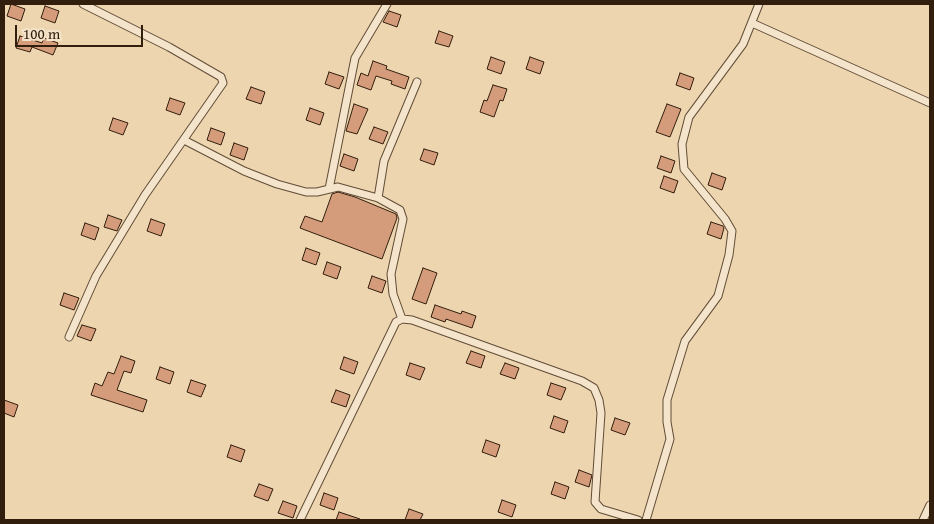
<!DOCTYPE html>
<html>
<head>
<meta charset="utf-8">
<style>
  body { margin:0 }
  #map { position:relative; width:934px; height:524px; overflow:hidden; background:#edd5af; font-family:"Gentium Book Plus",serif }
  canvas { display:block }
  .frame { position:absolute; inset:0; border:5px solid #321e0d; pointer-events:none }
  .scale { position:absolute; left:15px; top:25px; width:128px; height:22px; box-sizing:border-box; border:2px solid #321e0d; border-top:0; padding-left:6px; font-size:15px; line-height:18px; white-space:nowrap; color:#321e0d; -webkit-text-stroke:4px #f3e4cb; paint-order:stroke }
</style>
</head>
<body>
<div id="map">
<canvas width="934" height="524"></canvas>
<div class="frame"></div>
<div class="scale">100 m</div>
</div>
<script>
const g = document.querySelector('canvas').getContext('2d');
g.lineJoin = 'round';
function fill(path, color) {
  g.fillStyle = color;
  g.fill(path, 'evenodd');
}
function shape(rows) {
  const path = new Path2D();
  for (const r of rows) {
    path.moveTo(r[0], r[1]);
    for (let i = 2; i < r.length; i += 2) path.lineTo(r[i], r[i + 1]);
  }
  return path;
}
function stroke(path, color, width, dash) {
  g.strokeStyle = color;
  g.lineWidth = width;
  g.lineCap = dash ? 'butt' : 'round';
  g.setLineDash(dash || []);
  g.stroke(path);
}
const building = shape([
  [11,4,25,9,21,21,7,16,11,4],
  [45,6,59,11,55,23,41,18,45,6],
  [389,11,401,15,397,27,383,22,389,11],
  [439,31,453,36,449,47,435,43,439,31],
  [20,36,42,43,44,38,58,43,53,55,32,47,30,52,16,48,20,36],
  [491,57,505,62,501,74,487,69,491,57],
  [530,57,544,62,540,74,526,69,530,57],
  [373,61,387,66,386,69,409,77,405,89,391,84,392,81,376,76,371,90,357,85,361,73,368,76,373,61],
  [329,72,344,77,339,89,325,84,329,72],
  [680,73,694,78,690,90,676,85,680,73],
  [493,85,507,89,503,101,500,100,494,117,480,112,484,100,487,101,493,85],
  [251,87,265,92,261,104,246,99,251,87],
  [170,98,185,103,180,115,166,110,170,98],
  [354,104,368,109,357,134,346,131,354,104],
  [667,104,681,109,670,137,656,132,667,104],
  [310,108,324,113,320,125,306,120,310,108],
  [113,118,128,123,123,135,109,130,113,118],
  [374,127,388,132,383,144,369,139,374,127],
  [211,128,225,133,221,145,207,140,211,128],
  [234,143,248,148,244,160,230,155,234,143],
  [424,149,438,153,434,165,420,160,424,149],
  [344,154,358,159,354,171,340,166,344,154],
  [661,156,675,161,671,173,657,168,661,156],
  [712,173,726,178,722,190,708,185,712,173],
  [664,176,678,181,674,193,660,188,664,176],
  [338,192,355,197,396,214,397,218,382,259,300,228,305,216,322,222,332,194,338,192],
  [108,215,122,220,117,231,104,227,108,215],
  [151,219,165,224,161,236,147,231,151,219],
  [711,222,723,226,724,228,721,239,707,234,711,222],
  [85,223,99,228,95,240,81,235,85,223],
  [306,248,320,253,316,265,302,260,306,248],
  [327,262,341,267,337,279,323,274,327,262],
  [423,268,437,273,426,304,412,299,423,268],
  [372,276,386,281,382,293,368,288,372,276],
  [64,293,79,298,74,310,60,305,64,293],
  [435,305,461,314,462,311,476,316,472,328,446,319,445,322,431,317,435,305],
  [82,325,96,329,91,341,77,336,82,325],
  [471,351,485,356,481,368,466,363,471,351],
  [121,356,135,361,131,373,124,371,117,390,147,400,143,412,91,395,95,383,102,386,108,372,114,374,121,356],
  [344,357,358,362,354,374,340,369,344,357],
  [410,363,425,368,420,380,406,375,410,363],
  [505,363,519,368,515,379,500,374,505,363],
  [160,367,174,372,170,384,156,379,160,367],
  [191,380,206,385,201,397,187,392,191,380],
  [551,383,566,388,561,400,547,395,551,383],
  [336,390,350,395,346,407,331,402,336,390],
  [4,400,18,405,14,417,4,413,4,400],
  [554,416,568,421,564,433,550,428,554,416],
  [615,418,630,423,625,435,611,430,615,418],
  [486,440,500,445,496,457,482,452,486,440],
  [231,445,245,450,241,462,227,457,231,445],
  [579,470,592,475,589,487,575,482,579,470],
  [555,482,569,487,565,499,551,494,555,482],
  [259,484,273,489,268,501,254,496,259,484],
  [324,493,338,498,334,510,320,505,324,493],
  [502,500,516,505,512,517,498,512,502,500],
  [283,501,297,506,293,518,278,513,283,501],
  [409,509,423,514,420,520,405,520,409,509],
  [339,512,360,519,360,520,336,520,339,512]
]);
fill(building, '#d49c7a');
stroke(building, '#321e0d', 1);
const street = shape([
  [752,23,930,103],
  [184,140,244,171,277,184,306,192,317,192,338,187,378,198,400,210,403,219,391,274,393,294,402,319],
  [329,189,355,58,387,4],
  [378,198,384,161,417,82],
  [69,337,96,276,145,195,223,83,221,77,169,47,83,4],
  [300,520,396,322,402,319,412,320,582,381,594,388,599,400,601,413,595,502,601,509,638,520],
  [646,520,670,439,667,422,667,400,685,341,718,296,729,255,732,231,725,219,684,169,682,144,689,117,743,44,759,4],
  [923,520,930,505]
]);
stroke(street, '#614c36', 9);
stroke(street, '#f3e4cb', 7);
</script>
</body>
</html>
